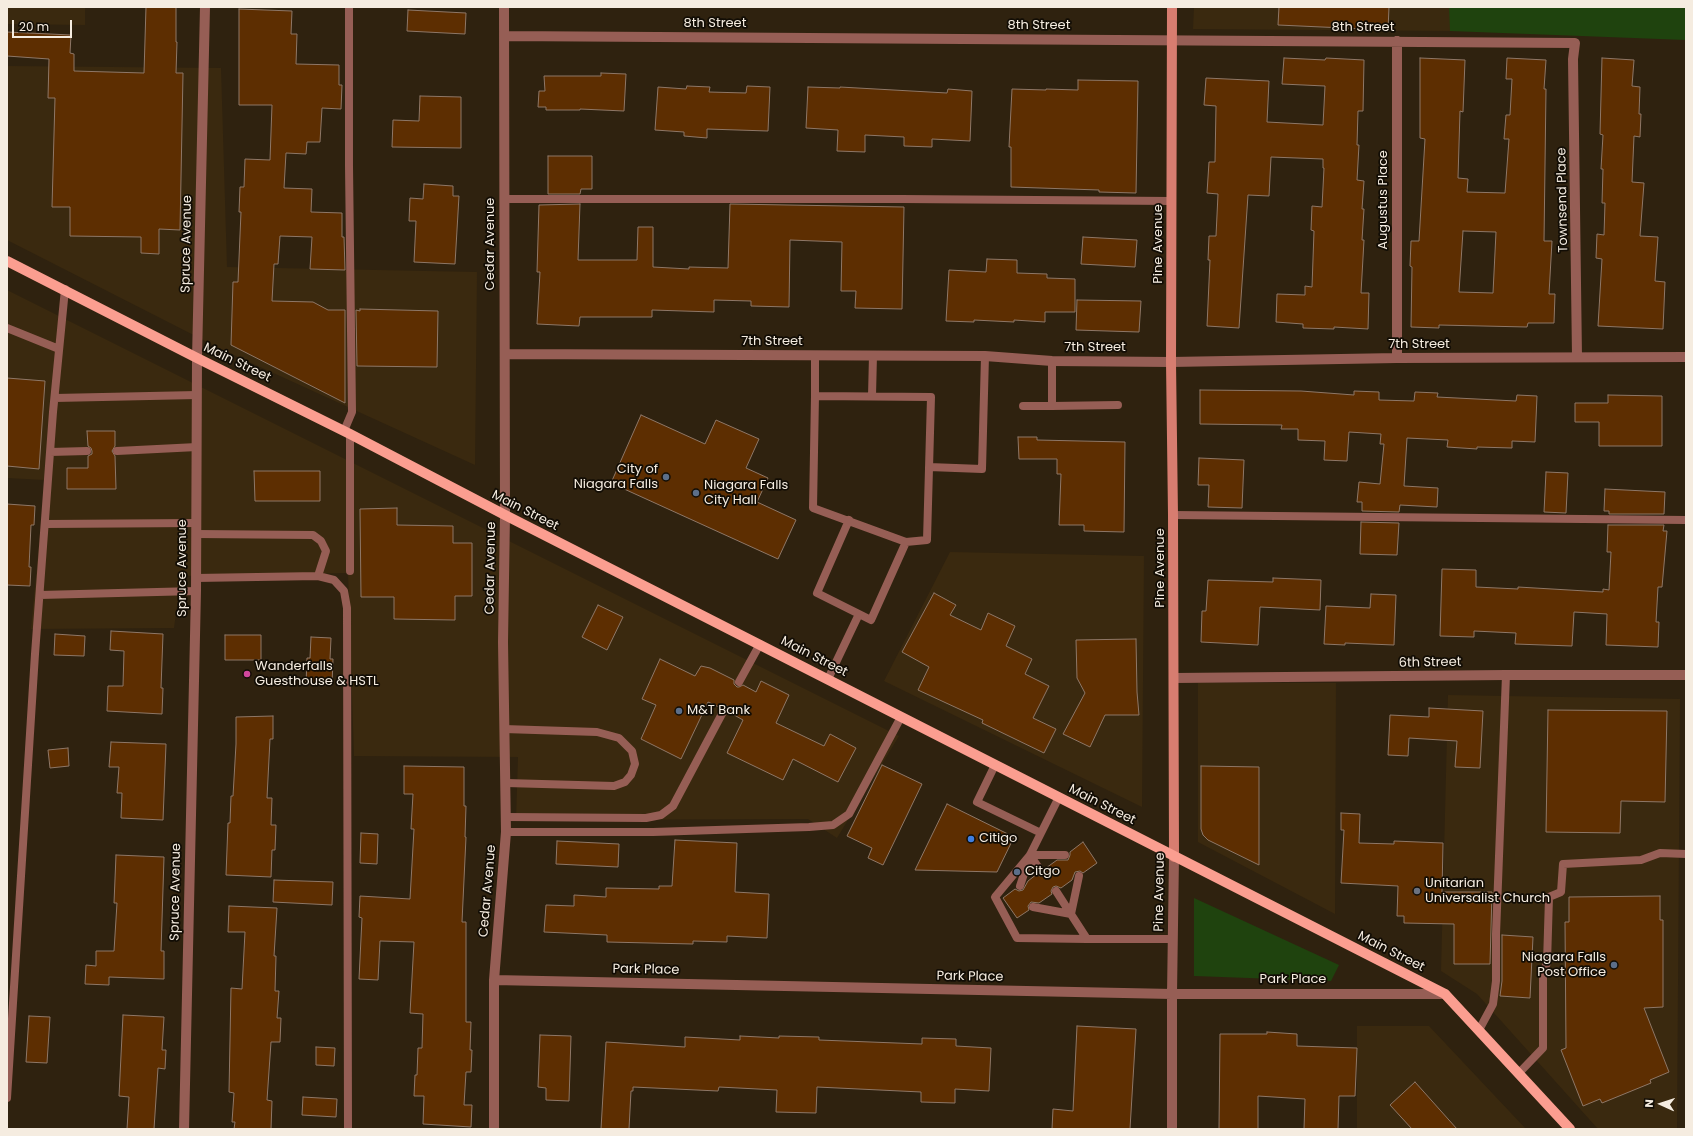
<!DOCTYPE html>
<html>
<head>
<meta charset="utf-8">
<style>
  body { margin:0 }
  #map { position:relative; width:1693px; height:1136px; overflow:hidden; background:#2f220f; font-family:Poppins,sans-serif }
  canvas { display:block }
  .frame { position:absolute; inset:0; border:8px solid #f5ece0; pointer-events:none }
  .north { position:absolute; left:1641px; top:1084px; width:40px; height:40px; -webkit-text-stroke:3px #120d05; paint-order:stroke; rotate:273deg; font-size:11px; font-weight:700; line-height:16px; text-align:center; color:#f5ece0 }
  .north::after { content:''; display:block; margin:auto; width:14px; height:18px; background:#f5ece0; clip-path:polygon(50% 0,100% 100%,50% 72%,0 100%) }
  .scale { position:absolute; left:12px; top:20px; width:60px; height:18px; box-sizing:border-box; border:2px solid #f5ece0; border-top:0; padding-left:5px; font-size:12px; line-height:14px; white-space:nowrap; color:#f5ece0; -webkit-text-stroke:3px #120d05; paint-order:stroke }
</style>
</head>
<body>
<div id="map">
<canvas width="1693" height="1136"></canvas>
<div class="frame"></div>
<div class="north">N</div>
<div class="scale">20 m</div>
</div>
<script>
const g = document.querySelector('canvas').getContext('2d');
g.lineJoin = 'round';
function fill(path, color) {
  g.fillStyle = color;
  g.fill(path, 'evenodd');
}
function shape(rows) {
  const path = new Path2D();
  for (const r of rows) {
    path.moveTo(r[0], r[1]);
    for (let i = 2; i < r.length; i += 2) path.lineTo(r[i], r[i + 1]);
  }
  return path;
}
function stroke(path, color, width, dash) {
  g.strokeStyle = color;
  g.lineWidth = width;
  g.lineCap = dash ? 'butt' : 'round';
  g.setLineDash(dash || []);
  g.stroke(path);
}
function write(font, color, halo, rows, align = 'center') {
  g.font = font + ' Poppins,sans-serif';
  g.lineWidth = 3.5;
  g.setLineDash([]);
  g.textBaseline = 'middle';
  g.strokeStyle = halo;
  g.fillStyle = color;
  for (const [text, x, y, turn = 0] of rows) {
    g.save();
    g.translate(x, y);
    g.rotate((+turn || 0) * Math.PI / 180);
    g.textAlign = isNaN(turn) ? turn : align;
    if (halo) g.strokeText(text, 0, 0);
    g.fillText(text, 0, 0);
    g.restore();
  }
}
fill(shape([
  [7,7,85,7,85,25,7,24],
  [1194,7,1450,7,1450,31,1193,29],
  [7,66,221,68,227,267,477,272,475,465,223,350,7,240],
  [7,290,899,736,837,838,808,819,516,820,518,757,354,756,348,573,181,576,174,628,31,629,45,480,7,478],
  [950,552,1144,556,1142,807,884,681],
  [1198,683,1336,683,1335,914,1198,842],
  [1448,695,1680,699,1677,1129,1598,1129,1477,994,1441,971],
  [1357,1026,1429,1026,1526,1129,1357,1129]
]), '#3a290f');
fill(shape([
  [1449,7,1686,7,1686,40,1450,31],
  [1194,898,1339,965,1331,981,1194,976]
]), '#1f430e');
const building = shape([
  [146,7,176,7,176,42,177,42,176,73,183,73,180,230,159,229,159,254,141,253,141,237,70,236,70,207,52,207,55,98,48,98,49,59,7,56,7,32,71,35,70,53,74,54,74,71,144,73,146,7],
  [1279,7,1389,7,1388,30,1278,25,1279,7],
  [239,9,292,11,291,34,297,34,296,64,339,65,339,85,342,85,341,109,322,108,320,142,307,142,306,154,286,153,284,188,312,189,311,212,342,213,342,237,344,237,345,270,310,269,312,237,280,236,278,264,274,264,272,301,313,302,328,310,345,310,345,403,231,345,233,282,238,282,240,235,241,212,239,212,240,187,244,187,245,159,270,160,272,105,239,105,239,9],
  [408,10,466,13,465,34,407,31,408,10],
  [1284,58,1325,60,1326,58,1364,60,1363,111,1358,111,1357,145,1359,145,1357,180,1364,181,1362,209,1364,209,1362,240,1364,240,1361,293,1369,293,1368,329,1334,327,1334,329,1303,328,1303,324,1276,322,1277,294,1305,295,1305,286,1312,287,1314,231,1311,230,1312,206,1322,207,1324,168,1323,168,1323,159,1271,157,1269,196,1248,195,1239,328,1207,326,1210,260,1208,260,1209,236,1216,236,1218,194,1207,193,1209,162,1215,162,1216,106,1204,105,1206,78,1269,81,1267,122,1323,125,1325,86,1282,84,1284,58],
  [1420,58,1465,60,1463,112,1460,111,1458,178,1468,179,1467,192,1505,193,1509,139,1504,139,1506,115,1510,115,1512,79,1506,79,1507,58,1546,60,1544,89,1546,89,1544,241,1552,241,1549,294,1555,294,1554,323,1528,323,1527,327,1439,325,1439,328,1411,327,1412,267,1410,266,1411,241,1419,241,1425,139,1420,138,1420,58],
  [1463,231,1496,232,1493,293,1459,292,1463,231],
  [1602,58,1634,60,1632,86,1640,87,1639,114,1641,114,1640,137,1634,136,1632,182,1644,183,1640,236,1658,237,1655,281,1665,282,1663,329,1598,326,1602,259,1596,258,1597,234,1604,235,1605,203,1602,203,1603,169,1601,169,1603,135,1600,134,1602,58],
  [601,73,626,74,624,111,580,109,580,110,546,110,546,107,538,107,539,91,545,91,544,76,601,76,601,73],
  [1078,80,1138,81,1136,193,1099,192,1099,190,1011,187,1011,147,1009,147,1012,89,1046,90,1046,89,1078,90,1078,80],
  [687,86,710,87,709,92,746,93,747,86,770,87,768,131,707,129,707,138,684,136,684,132,655,130,658,87,686,89,687,86],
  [808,87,840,88,840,87,947,93,948,89,972,91,970,141,932,139,932,147,904,146,904,137,865,135,865,152,837,151,838,130,806,128,808,87],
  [420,96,461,97,461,148,392,147,393,120,419,121,420,96],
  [548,156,592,156,592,189,581,189,580,194,548,194,548,156],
  [424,184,453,186,453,196,459,196,455,264,414,262,416,221,409,221,410,198,423,199,424,184],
  [580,204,578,260,637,260,638,227,653,227,653,267,689,269,689,267,728,268,730,204,904,207,902,309,855,308,856,291,841,291,842,242,790,240,789,307,751,306,751,301,714,300,714,312,652,310,652,317,580,317,579,326,537,324,540,272,537,272,539,205,580,204],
  [1083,237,1137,240,1135,267,1081,264,1083,237],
  [987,259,1017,260,1017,273,1047,274,1047,278,1075,279,1075,312,1045,312,1045,322,1014,320,1014,322,974,320,974,322,946,321,949,270,986,272,987,259],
  [1077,300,1141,301,1139,332,1076,330,1077,300],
  [360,309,438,311,437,367,357,366,356,310,360,311,360,309],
  [7,378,45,381,39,469,7,466,7,378],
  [1200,390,1301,391,1354,395,1354,391,1379,392,1379,400,1414,401,1415,392,1438,393,1437,397,1516,401,1517,395,1537,396,1535,442,1512,441,1512,448,1477,447,1477,449,1447,447,1448,440,1407,438,1404,486,1438,488,1437,507,1400,505,1399,512,1362,511,1362,502,1357,502,1359,482,1380,484,1384,444,1380,444,1381,434,1349,432,1347,461,1324,460,1325,441,1298,440,1298,429,1281,429,1282,425,1200,424,1200,390],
  [1608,395,1662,396,1662,446,1599,446,1599,422,1575,422,1575,403,1608,403,1608,395],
  [641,415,705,444,716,420,759,439,746,468,768,478,757,502,796,520,778,559,611,483,641,415],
  [87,431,115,431,115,446,112,451,115,456,116,489,67,489,67,468,88,468,88,456,92,454,92,451,91,448,88,446,87,431],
  [1018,437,1037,437,1037,440,1125,442,1124,532,1084,531,1084,525,1059,525,1061,474,1057,474,1057,459,1019,459,1018,437],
  [1199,458,1244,460,1242,508,1208,507,1209,485,1198,485,1199,458],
  [254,471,320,471,320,501,255,501,254,471],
  [1546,472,1568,473,1566,513,1544,512,1546,472],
  [1605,489,1665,492,1664,514,1609,514,1609,511,1604,511,1605,489],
  [7,504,35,506,34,525,31,525,29,567,31,567,30,586,7,585,7,504],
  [397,508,397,525,453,526,453,543,472,543,472,596,455,596,455,620,394,619,394,597,361,597,360,509,397,508],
  [1361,522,1399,523,1397,555,1360,554,1361,522],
  [1608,525,1664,525,1663,531,1667,531,1662,587,1658,587,1656,622,1659,622,1658,647,1606,645,1607,614,1574,612,1572,646,1515,644,1516,633,1474,631,1474,637,1440,636,1442,569,1476,570,1476,587,1518,589,1518,587,1603,592,1603,589,1609,590,1611,552,1607,552,1608,525],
  [1273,578,1321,580,1320,610,1260,607,1258,645,1201,642,1202,611,1206,611,1208,580,1273,582,1273,578],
  [934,593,956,605,950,615,981,630,988,613,1015,626,1006,646,1032,659,1025,674,1049,686,1033,718,1056,729,1044,753,982,723,983,720,918,690,929,667,902,652,934,593],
  [1371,594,1396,595,1394,645,1345,643,1345,645,1324,644,1326,606,1370,608,1371,594],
  [598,605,623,617,607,650,582,637,598,605],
  [111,631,163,634,161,688,163,688,162,714,107,711,108,686,123,686,124,651,110,650,111,631],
  [55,634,85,636,84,656,54,655,55,634],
  [225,635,261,635,261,660,225,660,225,635],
  [311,637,331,638,330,659,333,659,332,685,306,684,307,658,310,658,311,637],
  [1136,639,1137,692,1139,715,1105,715,1090,747,1063,734,1085,693,1077,678,1076,640,1136,639],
  [660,659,695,676,701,666,710,668,734,680,734,684,737,687,739,687,743,685,756,692,761,681,789,695,776,723,824,746,830,734,856,748,838,782,793,759,783,780,727,753,743,720,729,712,729,707,724,705,719,707,708,702,681,759,641,739,656,705,642,699,660,659],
  [1429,708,1483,711,1480,768,1455,767,1457,741,1409,738,1408,756,1388,755,1390,715,1429,717,1429,708],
  [1548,710,1667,711,1665,802,1621,801,1620,833,1546,832,1548,710],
  [273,716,273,739,270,739,267,798,272,798,271,825,276,825,275,850,272,850,271,877,226,875,228,823,230,823,231,796,233,796,236,744,236,717,273,716],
  [111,742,166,744,163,820,121,818,122,793,117,793,119,767,109,767,111,742],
  [68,748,69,766,50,768,48,750,68,748],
  [882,765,922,784,883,865,868,858,872,848,847,836,882,765],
  [404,766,464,767,464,806,466,806,465,837,466,837,462,922,466,922,466,1022,471,1022,470,1050,472,1050,471,1072,466,1072,464,1105,472,1105,471,1127,423,1124,424,1096,414,1096,415,1075,417,1075,418,1048,422,1048,423,1014,410,1013,414,942,380,941,378,980,359,979,362,918,359,917,360,896,410,899,414,829,411,829,413,794,404,794,404,766],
  [1201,766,1259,767,1259,865,1208,840,1203,835,1201,829,1201,766],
  [947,804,1014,837,997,872,915,870,947,804],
  [1341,813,1360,814,1359,843,1394,844,1394,841,1443,843,1442,892,1492,892,1490,964,1454,964,1454,924,1404,923,1404,916,1397,916,1398,886,1341,883,1344,830,1341,830,1341,813],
  [361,833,378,834,377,864,360,863,361,833],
  [675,840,737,843,735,892,769,894,767,938,727,936,727,942,693,941,693,944,607,942,607,935,544,932,546,905,574,906,574,895,606,897,606,888,659,889,659,886,672,886,675,840],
  [557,841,619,844,618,867,556,864,557,841],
  [1083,842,1097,863,1083,873,1080,871,1075,872,1072,880,1061,888,1056,886,1053,887,1051,891,1052,894,1039,903,1031,902,1028,906,1029,910,1017,918,1003,898,1015,889,1019,891,1023,890,1028,881,1037,874,1039,876,1044,876,1046,873,1046,868,1057,860,1068,860,1070,855,1070,852,1083,842],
  [116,855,164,857,161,951,164,951,164,979,109,977,109,985,85,984,86,965,96,966,96,951,114,951,117,903,114,903,116,855],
  [274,880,333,882,332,905,273,902,274,880],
  [1660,896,1660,920,1663,920,1663,1007,1644,1008,1669,1072,1650,1080,1651,1083,1602,1103,1600,1099,1583,1106,1561,1050,1566,1048,1565,922,1569,922,1569,897,1660,896],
  [229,906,277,908,274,956,276,956,275,991,279,991,277,1018,281,1018,280,1042,271,1042,267,1100,272,1101,271,1129,234,1129,235,1122,232,1122,234,1093,229,1092,231,988,242,989,245,932,228,932,229,906],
  [1502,935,1533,937,1530,998,1500,996,1502,981,1502,935],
  [123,1015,164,1017,162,1050,166,1050,165,1069,158,1068,154,1129,127,1129,129,1097,119,1096,123,1015],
  [29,1016,50,1017,47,1063,26,1062,29,1016],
  [1077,1026,1136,1029,1130,1129,1052,1129,1053,1109,1073,1111,1077,1026],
  [1267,1032,1297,1034,1297,1046,1357,1048,1355,1096,1339,1096,1338,1129,1304,1129,1305,1099,1258,1096,1258,1129,1219,1129,1220,1034,1267,1034,1267,1032],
  [540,1035,571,1036,569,1101,546,1100,546,1088,538,1087,540,1035],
  [740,1036,779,1038,779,1036,819,1037,819,1040,922,1044,922,1038,956,1039,956,1046,991,1048,989,1091,955,1089,955,1103,921,1102,921,1092,817,1087,816,1113,776,1112,777,1090,719,1087,718,1091,633,1087,633,1091,631,1091,629,1129,601,1129,606,1042,685,1047,685,1037,740,1040,740,1036],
  [316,1047,335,1048,334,1066,316,1065,316,1047],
  [1415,1082,1457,1129,1412,1129,1390,1105,1415,1082],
  [303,1097,337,1099,336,1117,302,1115,303,1097]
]);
fill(building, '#5d2e01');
stroke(building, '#8e7767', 1);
stroke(shape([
  [504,199,901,199,1172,201],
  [7,328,59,349],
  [815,396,931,397,927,540,906,542,813,508,815,396,815,355],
  [872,396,873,355],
  [55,398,197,395],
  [1023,406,1052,406,1052,361],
  [1052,406,1118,405],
  [344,431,352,412,349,166,349,7],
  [350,434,350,571],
  [117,451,197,447],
  [50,452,87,451],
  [929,467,982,469,985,356],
  [1173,515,1686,520],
  [849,520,817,593,871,620,906,542],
  [45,524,196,523],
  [196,534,313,535,321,541,326,551,318,576],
  [196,578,318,576,334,580,344,591,347,608,348,1129],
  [40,595,196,591],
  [828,679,859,614],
  [739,682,760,644],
  [504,729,597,732,619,738,632,751,635,764,631,775,625,782,614,786,506,783],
  [995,765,977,802,1041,833],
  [506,817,646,818,661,815,673,806,724,710],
  [506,832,653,832,809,827,833,825,849,814,901,717],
  [1030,855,995,897,1017,938,1087,939],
  [1030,855,1065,855],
  [1041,871,1030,855,1059,797],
  [1020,886,1029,859],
  [1056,891,1087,939,1173,939],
  [1033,907,1071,914,1079,876],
  [1479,1030,1493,1004,1496,981,1496,934,1506,675],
  [1519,1073,1543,1048,1543,972,1547,963,1549,897,1561,892,1563,864,1641,860,1660,853,1686,854],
  [7,1098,35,654,53,412,65,289]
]), '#965e55', 8);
stroke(shape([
  [504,36,1575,43,1573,59,1577,357],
  [1397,41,1397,358],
  [505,354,985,356,1052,361,1171,362,1397,358,1686,357],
  [1174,678,1506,675,1686,675],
  [494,980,1172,994,1445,994],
  [184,1129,196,591,197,358,205,7],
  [494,1129,494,980,506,832,503,642,505,515,504,7],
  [1172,1129,1172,994,1174,857]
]), '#965e55', 10);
stroke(shape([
  [1172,7,1171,362,1173,515,1174,857]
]), '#d77d70', 10);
stroke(shape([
  [7,261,197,358,350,434,505,515,1445,994,1570,1129]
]), '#fb9e90', 10);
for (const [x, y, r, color] of [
  [666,477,4,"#5c6f8a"],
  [696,493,4,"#5c6f8a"],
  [247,674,4,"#d1479c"],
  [679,711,4,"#5c6f8a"],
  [971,839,4,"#3f7fe0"],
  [1017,872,4,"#5c6f8a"],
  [1417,891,4,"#6b7280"],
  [1614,965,4,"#5c6f8a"]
]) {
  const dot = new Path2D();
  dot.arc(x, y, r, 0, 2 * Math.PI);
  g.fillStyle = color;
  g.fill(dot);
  stroke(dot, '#120d05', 1.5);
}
write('13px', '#f5ece0', '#120d05', [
  ["8th Street",715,24],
  ["8th Street",1039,26],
  ["8th Street",1363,28],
  ["Augustus Place",1384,200,-90],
  ["Townsend Place",1563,200,-91],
  ["Spruce Avenue",187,244,-89],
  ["Cedar Avenue",491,244,-90],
  ["Pine Avenue",1159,244,-90],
  ["7th Street",772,342],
  ["7th Street",1419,345],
  ["7th Street",1095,348],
  ["Main Street",237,363,26],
  ["Main Street",525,511,27],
  ["Spruce Avenue",183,568,-90],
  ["Cedar Avenue",491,568,-89],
  ["Pine Avenue",1161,568,-90],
  ["Main Street",814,657,27],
  ["6th Street",1430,663,-1],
  ["Main Street",1102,805,27],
  ["Cedar Avenue",488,891,-85],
  ["Spruce Avenue",176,892,-89],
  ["Pine Avenue",1160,892,-89],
  ["Main Street",1391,952,27],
  ["Park Place",646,970,1],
  ["Park Place",970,977,1],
  ["Park Place",1293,980]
]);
write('13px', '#f5ece0', '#120d05', [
  ["City of",658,470,"right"],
  ["Niagara Falls",658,485,"right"],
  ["Niagara Falls",704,486],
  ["City Hall",704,501],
  ["Wanderfalls",255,667],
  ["Guesthouse & HSTL",255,682],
  ["M&T Bank",687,711],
  ["Citigo",979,839],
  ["Citgo",1025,872],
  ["Unitarian",1425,884],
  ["Universalist Church",1425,899],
  ["Niagara Falls",1606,958,"right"],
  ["Post Office",1606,973,"right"]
], 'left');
</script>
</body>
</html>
